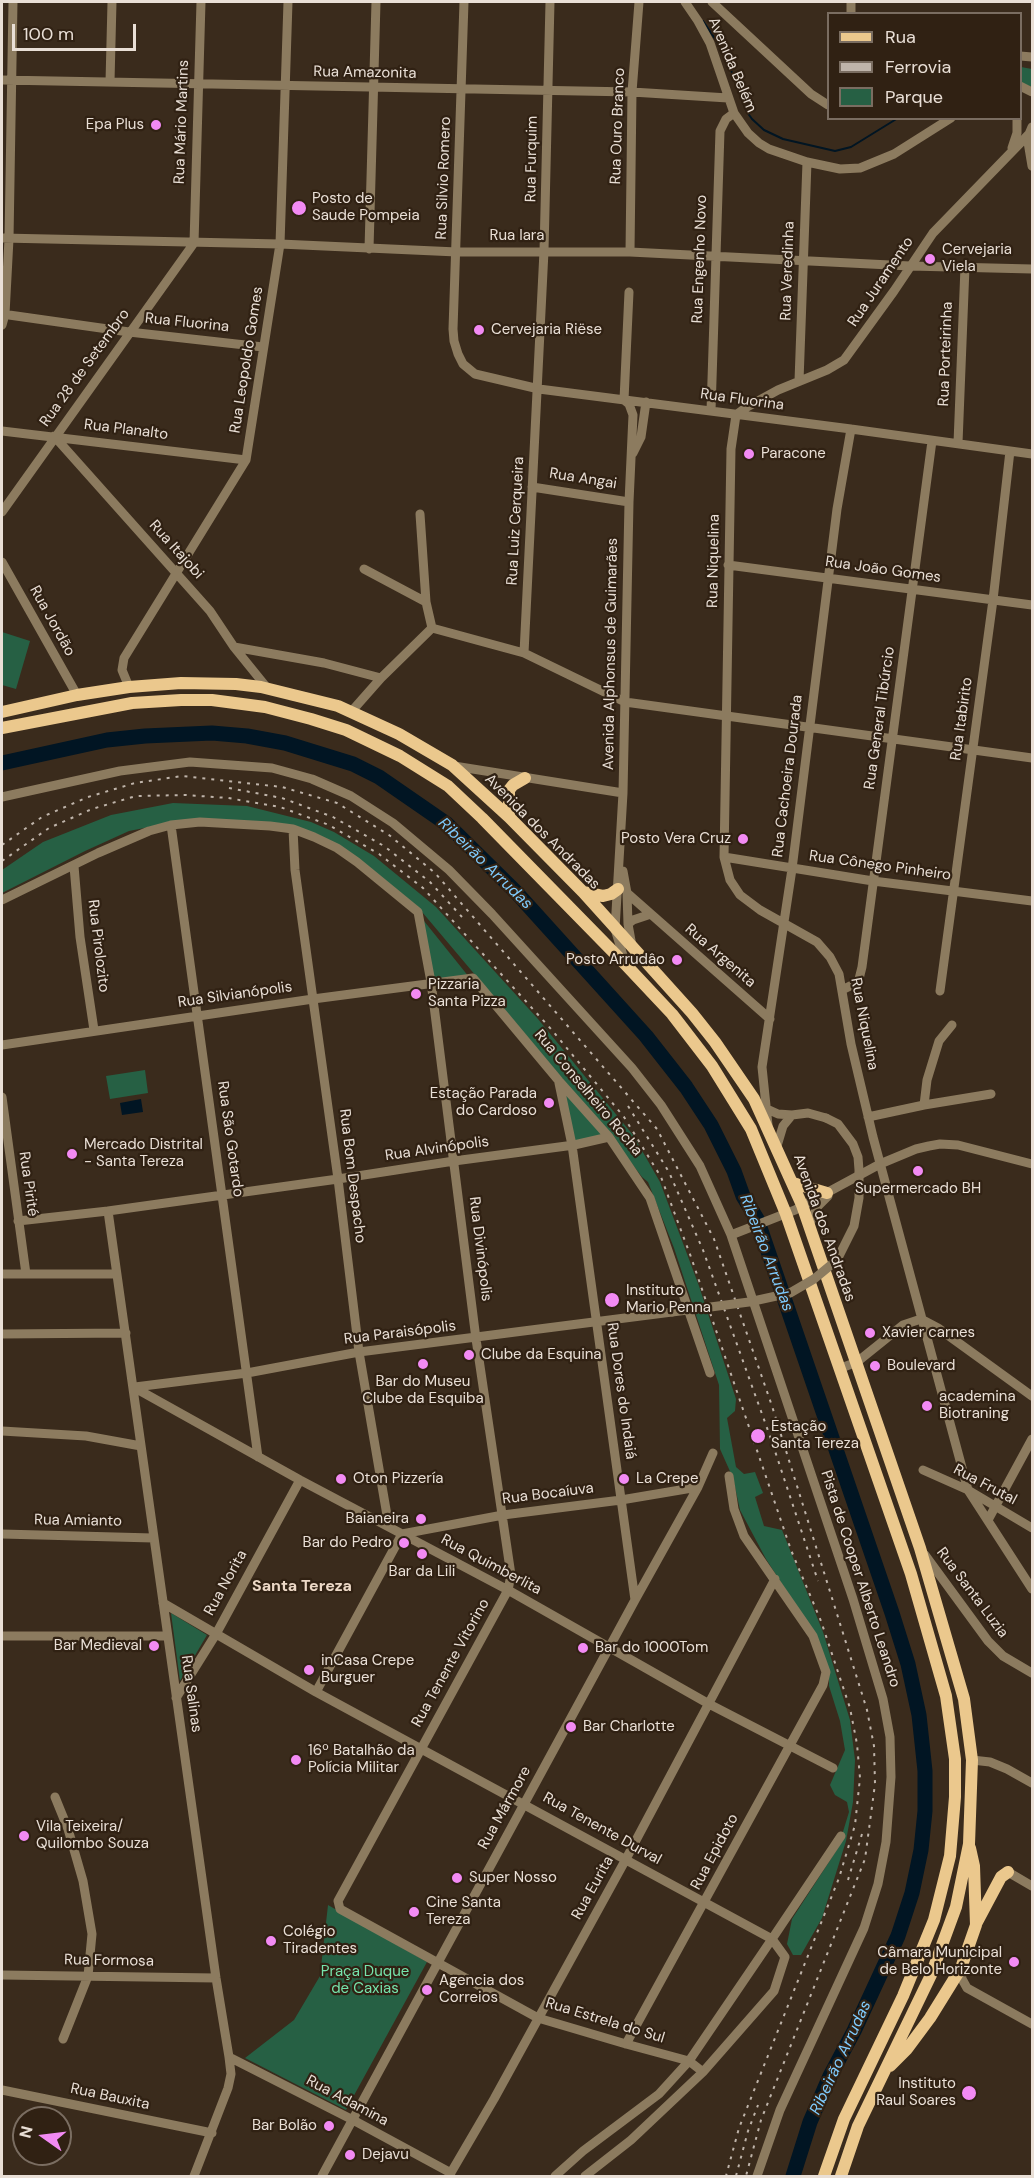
<!DOCTYPE html>
<html>
<head>
<meta charset="utf-8">
<style>
  body { margin:0 }
  #map { position:relative; width:1034px; height:2178px; overflow:hidden; background:#3a2b1c; font-family:"DM Sans",sans-serif }
  canvas { display:block }
  .frame { position:absolute; inset:0; border:3px solid #e9dfd6; pointer-events:none }
  .legend { position:absolute; left:827px; top:12px; width:195px; height:108px; box-sizing:border-box; background:#302113; border:2px solid #7a6d61; margin:0; padding:8px 10px; list-style:none; font-size:18px; color:#e9dfd6 }
  .legend li { display:flex; align-items:center; gap:12px; height:30px }
  .legend b { width:30px; border:2px solid #7a6d61 }
  .north { position:absolute; left:12px; top:2106px; width:60px; height:60px; box-sizing:border-box; background:#302113; border:2px solid #7a6d61; border-radius:50%; rotate:284deg; font-size:16px; font-weight:700; line-height:24px; text-align:center; color:#e9dfd6 }
  .north::after { content:''; display:block; margin:auto; width:21px; height:27px; background:#f28af3; clip-path:polygon(50% 0,100% 100%,50% 72%,0 100%) }
  .scale { position:absolute; left:12px; top:24px; width:124px; height:27px; box-sizing:border-box; border:3px solid #e9dfd6; border-top:0; padding-left:8px; font-size:18px; line-height:21px; white-space:nowrap; color:#e9dfd6; -webkit-text-stroke:4px #302113; paint-order:stroke }
</style>
</head>
<body>
<div id="map">
<canvas width="1034" height="2178"></canvas>
<div class="frame"></div>
<ul class="legend">
<li><b style="height:8px;background:#ebc88d"></b>Rua</li>
<li><b style="height:8px;background:#bfb4aa"></b>Ferrovia</li>
<li><b style="height:16px;background:#266044"></b>Parque</li>
</ul>
<div class="north">N</div>
<div class="scale">100 m</div>
</div>
<script>
const g = document.querySelector('canvas').getContext('2d');
g.lineJoin = 'round';
function fill(path, color) {
  g.fillStyle = color;
  g.fill(path, 'evenodd');
}
function shape(rows) {
  const path = new Path2D();
  for (const r of rows) {
    path.moveTo(r[0], r[1]);
    for (let i = 2; i < r.length; i += 2) path.lineTo(r[i], r[i + 1]);
  }
  return path;
}
function stroke(path, color, width, dash) {
  g.strokeStyle = color;
  g.lineWidth = width;
  g.lineCap = dash ? 'butt' : 'round';
  g.setLineDash(dash || []);
  g.stroke(path);
}
function write(font, color, halo, rows, align = 'center') {
  g.font = font + ' "DM Sans",sans-serif';
  g.lineWidth = 4.5;
  g.setLineDash([]);
  g.textBaseline = 'middle';
  g.strokeStyle = halo;
  g.fillStyle = color;
  for (const [text, x, y, turn = 0] of rows) {
    g.save();
    g.translate(x, y);
    g.rotate((+turn || 0) * Math.PI / 180);
    g.textAlign = isNaN(turn) ? turn : align;
    if (halo) g.strokeText(text, 0, 0);
    g.fillText(text, 0, 0);
    g.restore();
  }
}
fill(shape([
  [1021,67,1032,69,1032,87,1021,83],
  [2,632,30,641,16,689,2,685],
  [173,803,247,806,311,822,334,832,374,856,436,907,538,1019,633,1135,660,1182,699,1286,736,1399,735,1411,727,1418,736,1467,744,1474,755,1472,763,1493,755,1497,764,1526,782,1530,823,1632,850,1720,855,1760,853,1802,846,1841,822,1918,801,1955,793,1955,787,1944,792,1919,838,1848,849,1812,847,1802,835,1795,830,1785,845,1750,840,1721,829,1686,829,1670,812,1631,766,1559,740,1510,733,1478,720,1449,719,1385,674,1248,648,1182,642,1177,611,1136,417,906,370,869,294,828,175,822,129,831,85,851,2,893,2,870,43,842,111,815],
  [420,916,469,977,432,980],
  [145,1070,148,1093,110,1099,106,1076],
  [563,1088,604,1136,575,1142],
  [171,1613,207,1635,180,1681],
  [328,1905,427,1962,346,2110,245,2058,294,2020,320,1976]
]), '#266044');
fill(shape([
  [141,1099,143,1112,122,1115,120,1103]
]), '#011523');
stroke(shape([
  [703,21,724,52,747,112,752,119,764,130,783,139,835,151,851,147,898,118]
]), '#011523', 2);
stroke(shape([
  [2,763,107,740,145,736,212,733,247,736,285,743,353,764,379,777,447,824,515,891,646,1036,686,1087,711,1125,734,1171,743,1196,757,1219,892,1613,908,1664,919,1715,925,1771,925,1811,921,1850,912,1893,898,1936,854,2031,830,2076,810,2122,793,2176]
]), '#011523', 15);
stroke(shape([
  [464,2,453,329,454,341,458,354,463,364,475,374,539,389,851,429,1032,454],
  [685,2,698,21,710,43,734,113,748,133,759,143,769,149,807,162,840,169,860,168,894,154,951,118],
  [712,2,811,94,828,105],
  [851,14,851,2],
  [1020,56,1032,57],
  [2,80,632,92,728,98],
  [110,82,112,2],
  [1020,86,1032,92],
  [1027,136,1032,166],
  [1012,148,1017,133,1017,118],
  [2,238,280,244,457,252,630,252,910,266,1032,269],
  [369,249,376,2],
  [630,252,632,92,639,2],
  [2,314,129,332,263,347],
  [2,325,5,314,9,239,13,2],
  [799,381,807,162],
  [624,400,629,404,633,415,629,502,623,793,615,929,625,962],
  [624,400,629,292],
  [711,411,720,131,726,119,734,113],
  [736,415,731,449,724,857,730,880,740,895,760,910,817,942,830,957,839,974,851,1044,873,1137,968,1490,1032,1589],
  [736,415,747,407,778,390,827,370,844,360,894,291,933,233,1029,134,1032,127],
  [2,431,246,460],
  [54,436,210,611,234,647,268,689],
  [958,443,965,267],
  [633,453,641,437,646,402],
  [532,487,629,502],
  [2,512,194,243,201,2],
  [420,514,426,602,432,628],
  [2,562,77,695],
  [728,565,1032,605],
  [364,569,426,602],
  [432,628,524,653,625,702,1032,758],
  [234,647,324,663,381,678],
  [524,653,544,251,550,2],
  [129,687,122,670,124,658,246,460,280,244,288,2],
  [351,712,381,678,432,628],
  [454,766,623,793],
  [2,797,120,771,190,762,272,768,312,779,351,796,393,823,449,870,492,914,632,1068,661,1105,700,1166,731,1235,853,1599,883,1699,890,1737,891,1777,886,1842,878,1884,864,1928,780,2110,757,2176],
  [171,825,258,1457],
  [293,829,295,870,338,1179,359,1352,389,1527],
  [724,857,873,881,1032,901],
  [74,866,80,937,94,1030],
  [623,871,627,893,628,924,632,946],
  [627,893,770,1019],
  [2,900,98,853,149,831,171,825,200,822,270,826,293,829,314,837,337,848,357,862,418,912,431,982,476,1339,511,1575,508,1590,338,1901,340,1909,538,2018,626,2044,689,2061,703,2072],
  [628,924,633,920,651,914],
  [842,990,856,983,859,979,862,967,932,441],
  [940,991,993,600,1010,451],
  [2,1045,313,999,473,978,559,1081,609,1137,650,1198,710,1373],
  [559,1083,572,1145,635,1600],
  [2,1097,26,1274],
  [924,1105,927,1080,939,1041,952,1025],
  [767,1109,778,1114,792,1115,808,1113,826,1118],
  [868,1117,924,1105,991,1094],
  [768,1125,762,1067,792,869,837,509,851,429],
  [777,1146,783,1126,792,1115],
  [108,1211,216,1978,229,2057,231,2074,228,2088,194,2176],
  [18,1221,108,1211,338,1179,454,1161,574,1145,609,1137],
  [809,1225,818,1206,828,1196],
  [731,1235,795,1210,880,1164,916,1149,929,1146,940,1144,958,1145,1032,1164],
  [2,1274,116,1274],
  [2,1334,126,1333],
  [841,1368,857,1362,903,1325,921,1319,938,1328,1032,1396],
  [135,1387,247,1373,359,1352,672,1312],
  [135,1388,300,1480,508,1590,709,1704,833,1768],
  [2,1431,86,1436,141,1446],
  [923,1470,968,1490,1032,1528],
  [988,1520,1032,1439],
  [2,1534,153,1538],
  [925,1555,988,1641,1003,1656,1032,1673],
  [163,1603,316,1692,772,1939,689,2061,659,2094,583,2151,555,2176],
  [2,1636,167,1636],
  [316,1692,402,1534,503,1515,621,1500,698,1487],
  [176,1698,216,1634,300,1480],
  [972,1760,990,1762,1007,1769,1032,1783],
  [55,1797,68,1829,83,1881,92,1934,88,1976,63,2039],
  [1008,1872,1032,1886],
  [961,1968,962,1979,967,1988,1032,2024],
  [2,1975,216,1978],
  [626,2044,823,1685,826,1672,813,1636,744,1536,734,1509,729,1476],
  [229,2057,353,2120,451,2173],
  [2,2090,212,2133],
  [322,2176,635,1600,698,1487,713,1453],
  [449,2176,494,2099,626,1859,775,1579],
  [585,2176,631,2140,703,2072,774,1991,785,1957,772,1939,841,1836]
]), '#8c7b5f', 9);
stroke(shape([
  [2,712,77,695,129,687,181,683,236,684,261,687,338,706,399,734,452,765,509,817,583,892,692,1013,715,1042,754,1099,802,1205,920,1548,964,1699,972,1760,969,1844,956,1907,931,1975,858,2126,841,2176],
  [2,728,132,703,181,700,212,700,265,707,311,719,346,730,400,756,448,786,482,818,626,965,672,1014,712,1066,751,1129,786,1214,911,1574,946,1696,955,1759,955,1797,950,1856,934,1920,903,1996,844,2119,824,2176],
  [509,817,509,790,513,785,525,778],
  [583,892,603,896,611,894,618,889],
  [793,1183,827,1193],
  [976,1924,1001,1877,1008,1872],
  [890,2066,907,2049,930,2018,961,1968,976,1925,974,1866,970,1848]
]), '#ebc88d', 12);
stroke(shape([
  [229,788,282,798,333,817,384,846,430,882,462,917],
  [2,845,42,817,88,797,135,783,182,776,282,787,337,803,389,835,435,873,657,1129,714,1239,772,1406,867,1710,874,1746,875,1784,865,1859,761,2120,746,2176],
  [2,861,49,828,92,809,136,796,185,795,228,798,280,807,329,825,379,854,423,888,551,1029,624,1117,661,1177,691,1257,791,1550,821,1621,850,1708,857,1744,860,1778,855,1825,839,1878,739,2128,726,2176],
  [628,1106,669,1172,703,1250,771,1439,818,1581],
  [848,1880,862,1834],
  [736,2176,748,2131,758,2105]
]), '#bfb4aa', 2, [3, 6]);
stroke(shape([
  [672,1312,749,1302,790,1293,814,1279,837,1260,854,1226,859,1198,859,1170,858,1157,853,1144,838,1124,826,1118]
]), '#8c7b5f', 9);
for (const [x, y, r, color] of [
  [156,125,6,"#f28af3"],
  [299,208,8,"#f28af3"],
  [930,259,6,"#f28af3"],
  [479,330,6,"#f28af3"],
  [749,454,6,"#f28af3"],
  [743,839,6,"#f28af3"],
  [677,960,6,"#f28af3"],
  [416,994,6,"#f28af3"],
  [549,1103,6,"#f28af3"],
  [72,1154,6,"#f28af3"],
  [918,1171,6,"#f28af3"],
  [612,1300,8,"#f28af3"],
  [870,1333,6,"#f28af3"],
  [469,1355,6,"#f28af3"],
  [423,1364,6,"#f28af3"],
  [875,1366,6,"#f28af3"],
  [927,1406,6,"#f28af3"],
  [758,1436,8,"#f28af3"],
  [341,1479,6,"#f28af3"],
  [624,1479,6,"#f28af3"],
  [421,1519,6,"#f28af3"],
  [404,1543,6,"#f28af3"],
  [422,1554,6,"#f28af3"],
  [154,1646,6,"#f28af3"],
  [583,1648,6,"#f28af3"],
  [309,1670,6,"#f28af3"],
  [571,1727,6,"#f28af3"],
  [296,1760,6,"#f28af3"],
  [24,1836,6,"#f28af3"],
  [457,1878,6,"#f28af3"],
  [414,1912,6,"#f28af3"],
  [271,1941,6,"#f28af3"],
  [1014,1962,6,"#f28af3"],
  [427,1990,6,"#f28af3"],
  [969,2093,8,"#f28af3"],
  [329,2126,6,"#f28af3"],
  [350,2155,6,"#f28af3"]
]) {
  const dot = new Path2D();
  dot.arc(x, y, r, 0, 2 * Math.PI);
  g.fillStyle = color;
  g.fill(dot);
  stroke(dot, '#302113', 2);
}
write('15px', '#e9dfd6', '#302113', [
  ["Avenida Belém",732,65,67],
  ["Rua Amazonita",365,73,1],
  ["Rua Mário Martins",182,122,-88],
  ["Rua Ouro Branco",618,126,-88],
  ["Rua Furquim",532,159,-89],
  ["Rua Silvio Romero",444,178,-88],
  ["Rua Iara",517,236],
  ["Rua Engenho Novo",700,259,-88],
  ["Rua Veredinha",788,271,-88],
  ["Rua Juramento",881,282,-56],
  ["Rua Fluorina",187,323,6],
  ["Rua Porteirinha",946,354,-88],
  ["Rua Leopoldo Gomes",247,360,-81],
  ["Rua 28 de Setembro",85,368,-54],
  ["Rua Fluorina",742,400,8],
  ["Rua Planalto",126,430,7],
  ["Rua Angai",583,479,9],
  ["Rua Luiz Cerqueira",516,521,-87],
  ["Rua Itajobi",176,550,48],
  ["Rua Niquelina",714,561,-89],
  ["Rua João Gomes",883,570,8],
  ["Rua Jordão",52,621,61],
  ["Avenida Alphonsus de Guimarães",611,654,-89],
  ["Rua General Tibúrcio",880,718,-82],
  ["Rua Itabirito",962,719,-82],
  ["Rua Cachoeira Dourada",788,776,-83],
  ["Avenida dos Andradas",542,832,45],
  ["Rua Cônego Pinheiro",880,866,8],
  ["Rua Pirolozito",98,946,83],
  ["Rua Argenita",720,956,41],
  ["Rua Silvianópolis",235,995,-8],
  ["Rua Niquelina",864,1024,79],
  ["Rua Conselheiro Rocha",588,1093,50],
  ["Rua São Gotardo",230,1139,82],
  ["Rua Alvinópolis",437,1149,-8],
  ["Rua Bom Despacho",352,1176,83],
  ["Rua Pirité",28,1184,82],
  ["Avenida dos Andradas",824,1228,70],
  ["Rua Divinópolis",480,1249,83],
  ["Rua Paraisópolis",400,1333,-7],
  ["Rua Dores do Indaiá",621,1391,82],
  ["Rua Frutal",985,1485,28],
  ["Rua Bocaíuva",548,1494,-7],
  ["Rua Amianto",78,1521,1],
  ["Rua Quimberlita",491,1565,28],
  ["Pista de Cooper Alberto Leandro",860,1579,72],
  ["Rua Norita",226,1583,-61],
  ["Rua Santa Luzia",972,1593,53],
  ["Rua Tenente Vitorino",451,1663,-61],
  ["Rua Salinas",191,1694,82],
  ["Rua Mármore",505,1808,-61],
  ["Rua Tenente Durval",602,1829,29],
  ["Rua Epidoto",715,1852,-62],
  ["Rua Eurita",593,1888,-61],
  ["Rua Formosa",109,1961,1],
  ["Rua Estrela do Sul",605,2021,17],
  ["Rua Bauxita",110,2097,12],
  ["Rua Adamina",347,2101,28]
]);
write('15px', '#e9dfd6', '#302113', [
  ["Epa Plus",144,125,"right"],
  ["Posto de",312,199],
  ["Saude Pompeia",312,216],
  ["Cervejaria",942,250],
  ["Viela",942,267],
  ["Cervejaria Riëse",491,330],
  ["Paracone",761,454],
  ["Posto Vera Cruz",731,839,"right"],
  ["Posto Arrudâo",665,960,"right"],
  ["Pizzaria",428,985],
  ["Santa Pizza",428,1002],
  ["Estação Parada",537,1094,"right"],
  ["do Cardoso",537,1111,"right"],
  ["Mercado Distrital",84,1145],
  ["- Santa Tereza",84,1162],
  ["Supermercado BH",918,1189,"center"],
  ["Instituto",626,1291],
  ["Mario Penna",626,1308],
  ["Xavier carnes",882,1333],
  ["Clube da Esquina",481,1355],
  ["Boulevard",887,1366],
  ["Bar do Museu",423,1382,"center"],
  ["Clube da Esquiba",423,1399,"center"],
  ["academina",939,1397],
  ["Biotraning",939,1414],
  ["Estação",771,1427],
  ["Santa Tereza",771,1444],
  ["Oton Pizzería",353,1479],
  ["La Crepe",636,1479],
  ["Baianeira",409,1519,"right"],
  ["Bar do Pedro",392,1543,"right"],
  ["Bar da Lili",422,1572,"center"],
  ["Bar Medieval",142,1646,"right"],
  ["Bar do 1000Tom",595,1648],
  ["inCasa Crepe",321,1661],
  ["Burguer",321,1678],
  ["Bar Charlotte",583,1727],
  ["16º Batalhão da",308,1751],
  ["Polícia Militar",308,1768],
  ["Vila Teixeira/",36,1827],
  ["Quilombo Souza",36,1844],
  ["Super Nosso",469,1878],
  ["Cine Santa",426,1903],
  ["Tereza",426,1920],
  ["Colégio",283,1932],
  ["Tiradentes",283,1949],
  ["Câmara Municipal",1002,1953,"right"],
  ["de Belo Horizonte",1002,1970,"right"],
  ["Agencia dos",439,1981],
  ["Correios",439,1998],
  ["Instituto",956,2084,"right"],
  ["Raul Soares",956,2101,"right"],
  ["Bar Bolão",317,2126,"right"],
  ["Dejavu",362,2155]
], 'left');
write('15px', '#76e4ac', '#302113', [
  ["Praça Duque",365,1972],
  ["de Caxias",365,1989]
]);
write('italic 16px', '#7fcbfd', '#302113', [
  ["Ribeirão Arrudas",485,864,44],
  ["Ribeirão Arrudas",766,1253,69],
  ["Ribeirão Arrudas",841,2058,-65]
]);
write('bold 16px', '#ecd8c6', '#302113', [
  ["Santa Tereza",302,1587]
]);
</script>
</body>
</html>
